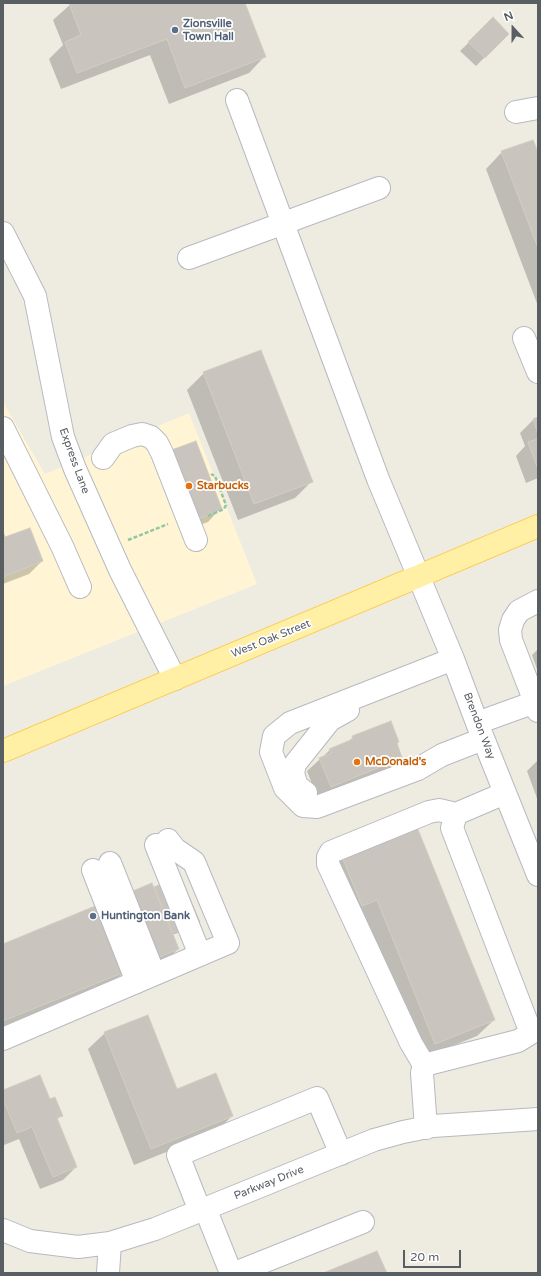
<!DOCTYPE html>
<html>
<head>
<meta charset="utf-8">
<style>
  body { margin:0 }
  #map { position:relative; width:541px; height:1276px; overflow:hidden; background:#eeebe1; font-family:"Varela Round",sans-serif }
  canvas { display:block }
  .frame { position:absolute; inset:0; border:4px solid #595e63; pointer-events:none }
  .north { position:absolute; left:493px; top:8px; width:40px; height:40px; -webkit-text-stroke:3px #fff; paint-order:stroke; rotate:339deg; font-size:11px; font-weight:700; line-height:16px; text-align:center; color:#595e63 }
  .north::after { content:''; display:block; margin:auto; width:14px; height:18px; background:#595e63; clip-path:polygon(50% 0,100% 100%,50% 72%,0 100%) }
  .scale { position:absolute; left:403px; top:1250px; width:58px; height:18px; box-sizing:border-box; border:2px solid #595e63; border-top:0; padding-left:5px; font-size:12px; line-height:14px; white-space:nowrap; color:#595e63; -webkit-text-stroke:3px #fff; paint-order:stroke }
</style>
</head>
<body>
<div id="map">
<canvas width="541" height="1276"></canvas>
<div class="frame"></div>
<div class="north">N</div>
<div class="scale">20 m</div>
</div>
<script>
const g = document.querySelector('canvas').getContext('2d');
g.lineJoin = 'round';
function fill(path, color) {
  g.fillStyle = color;
  g.fill(path, 'evenodd');
}
function shape(rows) {
  const path = new Path2D();
  for (const r of rows) {
    path.moveTo(r[0], r[1]);
    for (let i = 2; i < r.length; i += 2) path.lineTo(r[i], r[i + 1]);
  }
  return path;
}
function stroke(path, color, width, dash) {
  g.strokeStyle = color;
  g.lineWidth = width;
  g.lineCap = dash ? 'butt' : 'round';
  g.setLineDash(dash || []);
  g.stroke(path);
}
function write(font, color, halo, rows, align = 'center') {
  g.font = font + ' "Varela Round",sans-serif';
  g.lineWidth = 3.5;
  g.setLineDash([]);
  g.textBaseline = 'middle';
  g.strokeStyle = halo;
  g.fillStyle = color;
  for (const [text, x, y, turn = 0] of rows) {
    g.save();
    g.translate(x, y);
    g.rotate((+turn || 0) * Math.PI / 180);
    g.textAlign = isNaN(turn) ? turn : align;
    if (halo) g.strokeText(text, 0, 0);
    g.fillText(text, 0, 0);
    g.restore();
  }
}
fill(shape([
  [3,402,45,474,189,413,257,584,3,686]
]), '#fff5d5');
fill(shape([
  [72,3,244,3,265,56,249,73,169,104,150,55,61,89,49,59,63,45,53,20],
  [493,19,508,34,476,66,460,51],
  [502,152,538,155,538,306,486,169],
  [204,373,311,482,295,498,238,520,187,390],
  [538,418,538,478,526,483,516,456,525,446,520,433,533,420],
  [168,493,220,509,208,522,185,531,174,508,171,509,166,495],
  [3,535,5,539,42,561,29,574,3,584],
  [538,649,538,672,532,655],
  [353,737,398,742,396,744,401,758,388,770,318,799,307,771,330,750,347,743],
  [538,760,538,801,527,771],
  [341,853,494,1020,477,1036,419,1059,325,869],
  [180,877,195,926,172,935,178,949,165,962,126,970,109,987,3,1030,3,945],
  [105,1033,176,1090,232,1116,216,1132,134,1165,88,1049],
  [3,1091,49,1101,61,1115,57,1120,76,1167,63,1180,40,1189,19,1139,4,1145]
]), '#0003');
const building = shape([
  [69,3,245,3,266,57,185,88,167,39,77,73,65,42,81,35,69,3],
  [493,17,509,34,485,58,468,42,493,17],
  [533,140,538,152,538,248,501,151,533,140],
  [261,350,313,482,254,504,203,372,261,350],
  [538,417,538,434,533,419,538,417],
  [538,439,538,469,528,442,538,439],
  [196,441,222,509,198,519,169,451,196,441],
  [30,528,43,561,3,577,3,532,5,537,30,528],
  [391,721,399,742,397,743,402,758,331,787,319,758,331,753,329,749,353,739,352,736,391,721],
  [415,822,495,1020,435,1044,377,900,362,906,340,852,415,822],
  [180,876,200,922,172,933,154,887,180,876],
  [152,883,179,949,155,959,128,893,152,883],
  [100,904,127,971,3,1021,3,944,100,904],
  [148,1015,177,1089,216,1073,233,1116,151,1149,104,1032,148,1015],
  [40,1075,50,1099,55,1097,63,1116,57,1118,77,1167,53,1177,32,1127,17,1133,3,1099,3,1090,40,1075],
  [377,1251,387,1273,323,1273,377,1251]
]);
fill(building, '#c9c5be');
stroke(building, '#d3cdbf', 1);
const minor = shape([
  [237,100,378,479,453,659,477,723,538,875],
  [516,112,538,108],
  [3,233,35,296,63,437,75,469,120,570,175,679],
  [189,258,379,188],
  [524,338,538,372],
  [3,428,62,546,80,587],
  [103,458,113,444,132,436,142,434,151,437,157,443,162,453,196,540],
  [453,659,290,723,274,736,271,752,285,788,303,806,317,807,418,769,442,755,483,739],
  [535,702,511,640,510,630,513,620,519,611,538,601],
  [477,723,535,702,538,711],
  [306,793,297,786,295,780,293,773,295,764,330,720,348,710],
  [156,845,200,955],
  [110,863,154,974],
  [93,870,137,982],
  [3,1039,228,943,194,862,175,849,168,840],
  [424,1065,411,1043,328,864,328,857,331,852,429,812,439,810,456,814],
  [426,1128,422,1073,424,1065,518,1041,531,1033,452,828,456,814,505,793],
  [205,1208,231,1273],
  [200,1211,178,1155,317,1098,341,1154],
  [3,1230,30,1241,78,1247,110,1243,155,1229,374,1140,403,1132,433,1126,538,1119],
  [108,1273,110,1243],
  [235,1273,363,1222]
]);
const major = shape([
  [3,751,538,526]
]);
stroke(minor, '#b6babf', 24);
stroke(major, '#fcca4b', 24);
stroke(shape([
  [208,516,224,509,226,505,215,476,211,474],
  [128,540,168,524]
]), '#92c7a1', 2.5, [4, 2]);
stroke(minor, '#fff', 22);
stroke(major, '#fff0a5', 22);
for (const [x, y, r, color] of [
  [175,30,4,"#5c6f8a"],
  [189,486,4,"#e8710a"],
  [357,762,4,"#e8710a"],
  [93,916,4,"#5c6f8a"]
]) {
  const dot = new Path2D();
  dot.arc(x, y, r, 0, 2 * Math.PI);
  g.fillStyle = color;
  g.fill(dot);
  stroke(dot, '#fff', 1.5);
}
write('bold 11px', '#4e5e75', '#fff', [
  ["Zionsville",183,24],
  ["Town Hall",183,37],
  ["Huntington Bank",101,916]
], 'left');
write('11px', '#595e63', '#fff', [
  ["Express Lane",74,461,70],
  ["West Oak Street",271,639,-22],
  ["Brendon Way",479,726,69],
  ["Parkway Drive",269,1183,-22]
]);
write('bold 11px', '#c56008', '#fff', [
  ["Starbucks",197,486],
  ["McDonald's",365,762]
], 'left');
</script>
</body>
</html>
